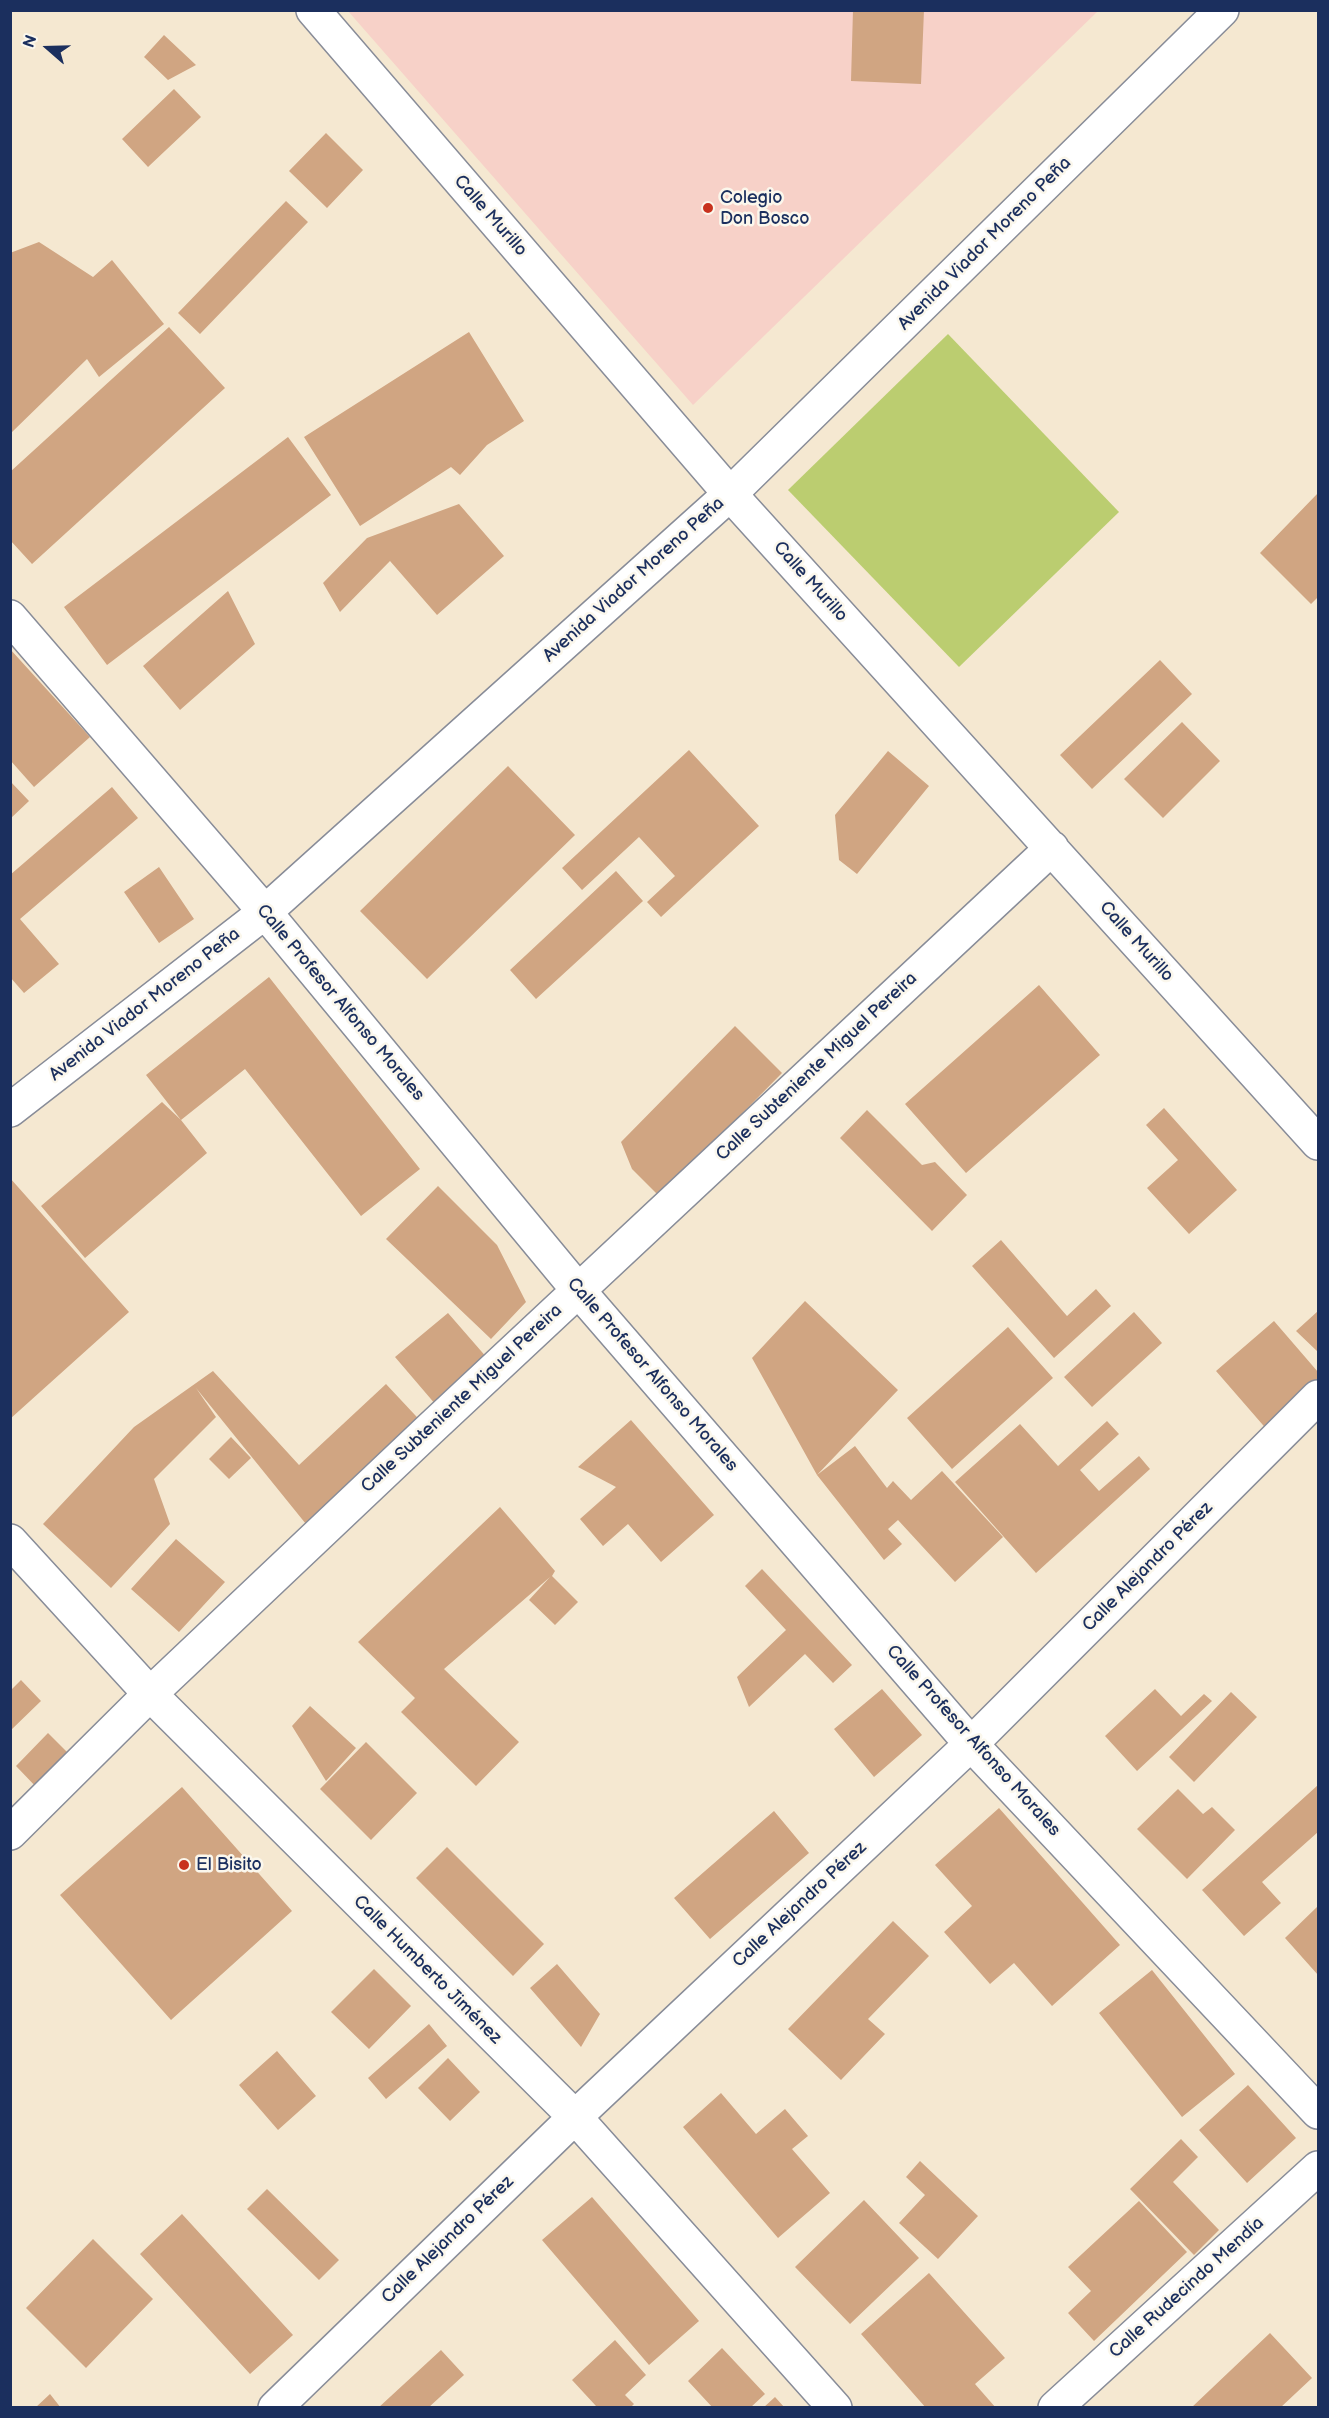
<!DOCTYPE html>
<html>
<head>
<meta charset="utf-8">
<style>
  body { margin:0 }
  #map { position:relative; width:1329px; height:2418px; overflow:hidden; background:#f5e8d1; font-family:"Balsamiq Sans",sans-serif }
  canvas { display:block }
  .frame { position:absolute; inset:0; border:12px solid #1b2f5e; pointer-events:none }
  .north { position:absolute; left:18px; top:18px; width:60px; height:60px; -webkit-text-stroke:4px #fbf7ec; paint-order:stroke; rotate:290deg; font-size:16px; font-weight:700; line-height:24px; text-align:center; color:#1b2f5e }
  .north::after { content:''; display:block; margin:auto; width:21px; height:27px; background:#1b2f5e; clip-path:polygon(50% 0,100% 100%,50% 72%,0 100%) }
</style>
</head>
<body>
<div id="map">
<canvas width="1329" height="2418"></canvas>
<div class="frame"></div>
<div class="north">N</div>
</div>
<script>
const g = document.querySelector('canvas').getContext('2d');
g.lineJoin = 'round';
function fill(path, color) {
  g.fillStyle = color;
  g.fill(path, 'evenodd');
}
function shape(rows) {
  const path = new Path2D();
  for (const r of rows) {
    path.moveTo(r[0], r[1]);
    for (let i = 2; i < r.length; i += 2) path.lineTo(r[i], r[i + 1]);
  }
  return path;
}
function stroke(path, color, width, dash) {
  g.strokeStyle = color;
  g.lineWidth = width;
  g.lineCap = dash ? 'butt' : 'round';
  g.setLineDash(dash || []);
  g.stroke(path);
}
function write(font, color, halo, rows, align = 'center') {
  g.font = font + ' "Balsamiq Sans",sans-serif';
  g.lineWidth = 5;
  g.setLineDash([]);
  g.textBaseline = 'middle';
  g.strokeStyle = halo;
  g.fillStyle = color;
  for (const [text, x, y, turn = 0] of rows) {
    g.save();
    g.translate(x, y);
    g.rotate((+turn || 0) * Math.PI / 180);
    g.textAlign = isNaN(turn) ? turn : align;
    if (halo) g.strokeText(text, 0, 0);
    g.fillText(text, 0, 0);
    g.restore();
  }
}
fill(shape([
  [348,11,1098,11,693,405]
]), '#f7d1c8');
fill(shape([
  [948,334,1119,512,959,667,788,490]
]), '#bbcd70');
fill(shape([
  [853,10,924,10,921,84,851,81],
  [164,35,196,65,168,80,144,57],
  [174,89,201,117,148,167,122,139],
  [326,133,363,170,327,208,289,171],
  [286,201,308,222,200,334,178,313],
  [39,242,93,277,112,260,164,324,99,377,87,359,10,434,10,253],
  [169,327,225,388,32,564,10,540,10,472],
  [469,332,524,421,487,445,460,475,451,467,360,526,304,437],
  [288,437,331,495,107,665,64,607],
  [1318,493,1318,597,1311,604,1260,553],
  [459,504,504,556,437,615,390,561,340,612,323,583,367,538],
  [228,591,255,644,180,710,143,666],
  [10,649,90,737,34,787,10,760],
  [1160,660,1192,694,1092,789,1060,755],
  [1182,722,1220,761,1163,818,1124,779],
  [689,750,759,826,661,917,647,902,675,876,639,837,582,890,562,868],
  [888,751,929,786,857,874,839,860,835,815],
  [508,766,575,835,427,979,360,911],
  [10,781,29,801,10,819],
  [112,787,138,818,20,919,59,964,24,993,10,977,10,875],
  [159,867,194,919,159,943,124,892],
  [616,871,643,901,536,999,510,970],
  [269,977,420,1169,361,1216,245,1069,181,1120,146,1075],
  [1039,985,1100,1055,966,1173,905,1104],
  [735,1026,782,1073,660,1197,632,1169,621,1142],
  [162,1102,181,1120,207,1153,85,1258,41,1206],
  [1164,1108,1237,1190,1189,1234,1147,1188,1178,1160,1146,1125],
  [867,1110,922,1165,935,1162,967,1195,932,1231,840,1138],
  [10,1178,129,1312,10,1419],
  [438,1186,497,1245,526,1302,491,1339,386,1239],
  [1001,1240,1067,1316,1096,1289,1111,1306,1054,1358,972,1266],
  [805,1301,898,1390,817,1475,752,1358],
  [1318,1311,1318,1352,1296,1331],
  [1134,1312,1162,1343,1092,1407,1064,1377],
  [448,1313,488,1359,436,1405,395,1357],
  [1274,1321,1318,1372,1318,1388,1269,1432,1216,1371],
  [1008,1327,1053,1378,952,1469,907,1418],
  [213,1371,299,1465,386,1384,429,1430,310,1529,196,1388,216,1417,154,1479,170,1524,111,1588,43,1524,134,1427],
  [631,1420,714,1515,661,1562,628,1524,603,1546,580,1519,616,1487,578,1467],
  [1107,1421,1119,1434,1080,1470,1099,1491,1139,1456,1150,1469,1036,1573,955,1482,1020,1424,1058,1466],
  [231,1437,251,1458,229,1479,209,1459],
  [855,1446,887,1488,893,1481,911,1500,942,1471,1003,1537,955,1582,898,1520,888,1529,902,1544,884,1560,817,1475],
  [500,1507,555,1571,552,1576,578,1602,555,1625,529,1600,550,1577,444,1669,519,1742,476,1786,401,1712,415,1698,358,1642],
  [176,1539,225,1582,179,1632,131,1589],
  [762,1569,852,1665,833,1683,805,1654,749,1707,737,1677,786,1630,745,1586],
  [21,1680,41,1701,10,1731,10,1691],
  [882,1689,922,1735,874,1777,834,1729],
  [1155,1689,1181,1716,1204,1694,1212,1701,1137,1771,1105,1736],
  [1231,1692,1257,1717,1194,1782,1169,1757],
  [310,1706,356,1748,326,1781,292,1726],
  [48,1733,72,1757,39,1790,16,1766],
  [366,1742,417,1793,371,1840,320,1789],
  [1318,1785,1318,1832,1262,1882,1281,1903,1244,1936,1202,1890],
  [182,1787,292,1911,171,2020,60,1895],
  [1178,1789,1203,1814,1212,1807,1235,1830,1187,1879,1137,1829],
  [999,1808,1120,1945,1052,2006,1014,1963,990,1984,944,1932,972,1906,935,1865],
  [774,1811,809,1853,710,1939,674,1898],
  [447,1847,544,1944,513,1976,416,1878],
  [1318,1906,1318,1975,1285,1938],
  [893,1921,929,1956,868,2019,885,2034,841,2080,788,2029],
  [557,1964,600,2014,581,2047,530,1988],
  [374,1969,411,2006,369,2049,331,2012],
  [1152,1970,1235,2074,1182,2117,1099,2013],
  [429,2024,447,2046,386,2099,368,2078],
  [277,2051,316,2096,278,2130,239,2085],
  [448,2058,480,2092,450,2121,418,2088],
  [1248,2085,1296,2138,1247,2183,1199,2130],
  [721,2093,756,2134,785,2109,808,2136,792,2149,830,2193,778,2238,683,2127],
  [1181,2139,1198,2157,1173,2182,1219,2230,1194,2255,1130,2189],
  [920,2161,978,2216,938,2259,899,2223,925,2195,906,2177],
  [267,2189,339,2260,319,2280,247,2209],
  [592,2197,699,2321,649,2365,542,2240],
  [864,2200,919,2258,850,2324,795,2267],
  [1139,2201,1187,2252,1094,2341,1068,2313,1091,2291,1068,2267],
  [182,2214,293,2335,250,2374,140,2254],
  [93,2239,153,2299,86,2368,26,2308],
  [929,2273,1005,2358,975,2384,996,2408,926,2408,861,2334],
  [1270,2333,1312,2378,1280,2408,1191,2408],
  [615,2340,646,2375,625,2395,634,2404,630,2408,594,2408,596,2406,572,2380],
  [722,2348,765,2394,750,2408,713,2408,688,2381],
  [441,2350,464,2375,428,2408,378,2408],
  [50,2394,61,2408,35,2408],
  [775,2397,785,2408,763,2408]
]), '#d0a582');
const street = shape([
  [313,10,730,494,1318,1143],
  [10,617,265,912,578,1290,971,1744,1318,2112],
  [10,1110,265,912,730,494,1222,10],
  [10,1541,150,1694,575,2117,835,2408],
  [10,1833,150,1694,429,1430,1052,848],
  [275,2408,575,2117,971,1744,1318,1397],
  [1055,2408,1318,2168]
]);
stroke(street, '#888c98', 36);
stroke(street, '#fff', 33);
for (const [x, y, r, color] of [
  [708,208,6,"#c8321e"],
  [184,1865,6,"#c8321e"]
]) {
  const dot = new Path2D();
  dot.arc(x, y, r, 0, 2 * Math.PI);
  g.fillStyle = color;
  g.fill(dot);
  stroke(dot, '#fbf7ec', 2);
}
write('18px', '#1b2f5e', '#fbf7ec', [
  ["Colegio",720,198],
  ["Don Bosco",720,219],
  ["El Bisito",196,1865]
], 'left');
write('18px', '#1b2f5e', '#fbf7ec', [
  ["Calle Murillo",490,216,49],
  ["Avenida Viador Moreno Peña",985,244,-45],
  ["Avenida Viador Moreno Peña",634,580,-42],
  ["Calle Murillo",810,582,48],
  ["Calle Murillo",1136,942,48],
  ["Calle Profesor Alfonso Morales",340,1003,50],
  ["Avenida Viador Moreno Peña",145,1005,-38],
  ["Calle Subteniente Miguel Pereira",817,1067,-43],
  ["Calle Profesor Alfonso Morales",652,1375,49],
  ["Calle Subteniente Miguel Pereira",462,1399,-43],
  ["Calle Alejandro Pérez",1148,1567,-45],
  ["Calle Profesor Alfonso Morales",973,1741,48],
  ["Calle Alejandro Pérez",800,1905,-43],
  ["Calle Humberto Jiménez",427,1970,45],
  ["Calle Alejandro Pérez",448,2240,-44],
  ["Calle Rudecindo Mendía",1187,2288,-42]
]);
</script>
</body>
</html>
